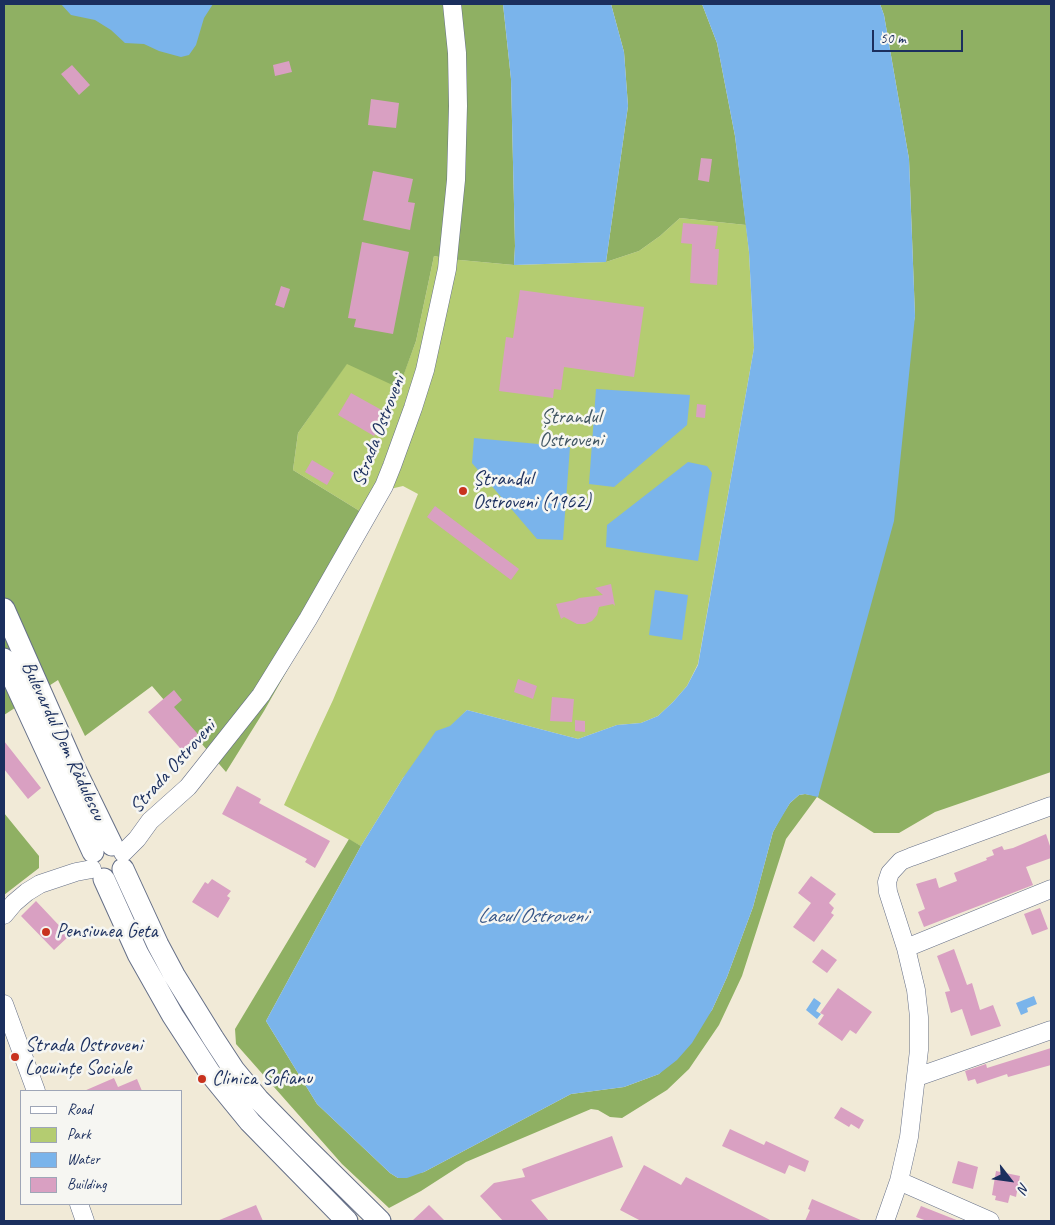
<!DOCTYPE html>
<html>
<head>
<meta charset="utf-8">
<style>
  body { margin:0 }
  #map { position:relative; width:1055px; height:1225px; overflow:hidden; background:#f1ead7; font-family:Caveat,sans-serif }
  canvas { display:block }
  .frame { position:absolute; inset:0; border:5px solid #1b2f5e; pointer-events:none }
  .legend { position:absolute; left:20px; top:1090px; width:162px; height:115px; box-sizing:border-box; background:#f6f6f2; border:1px solid #9ea6b7; margin:0; padding:6px 9px; list-style:none; font-size:15px; color:#1b2f5e }
  .legend li { display:flex; align-items:center; gap:10px; height:25px }
  .legend b { width:25px; border:1px solid #9ea6b7 }
  .north { position:absolute; left:985px; top:1155px; width:50px; height:50px; -webkit-text-stroke:4px #f6f6f2; paint-order:stroke; rotate:120deg; font-size:14px; font-weight:700; line-height:20px; text-align:center; color:#1b2f5e }
  .north::after { content:''; display:block; margin:auto; width:18px; height:22px; background:#1b2f5e; clip-path:polygon(50% 0,100% 100%,50% 72%,0 100%) }
  .scale { position:absolute; left:872px; top:30px; width:91px; height:22px; box-sizing:border-box; border:2px solid #1b2f5e; border-top:0; padding-left:6px; font-size:15px; line-height:18px; white-space:nowrap; color:#1b2f5e; -webkit-text-stroke:4px #f6f6f2; paint-order:stroke }
</style>
</head>
<body>
<div id="map">
<canvas width="1055" height="1225"></canvas>
<div class="frame"></div>
<ul class="legend">
<li><b style="height:6px;background:#fff"></b>Road</li>
<li><b style="height:14px;background:#b4cc71"></b>Park</li>
<li><b style="height:14px;background:#7ab4eb"></b>Water</li>
<li><b style="height:14px;background:#d9a0c2"></b>Building</li>
</ul>
<div class="north">N</div>
<div class="scale">50 m</div>
</div>
<script>
const g = document.querySelector('canvas').getContext('2d');
g.lineJoin = 'round';
function fill(path, color) {
  g.fillStyle = color;
  g.fill(path, 'evenodd');
}
function shape(rows) {
  const path = new Path2D();
  for (const r of rows) {
    path.moveTo(r[0], r[1]);
    for (let i = 2; i < r.length; i += 2) path.lineTo(r[i], r[i + 1]);
  }
  return path;
}
function stroke(path, color, width, dash) {
  g.strokeStyle = color;
  g.lineWidth = width;
  g.lineCap = dash ? 'butt' : 'round';
  g.setLineDash(dash || []);
  g.stroke(path);
}
function write(font, color, halo, rows, align = 'center') {
  g.font = font + ' Caveat,sans-serif';
  g.lineWidth = 5;
  g.setLineDash([]);
  g.textBaseline = 'middle';
  g.strokeStyle = halo;
  g.fillStyle = color;
  for (const [text, x, y, turn = 0] of rows) {
    g.save();
    g.translate(x, y);
    g.rotate((+turn || 0) * Math.PI / 180);
    g.textAlign = isNaN(turn) ? turn : align;
    if (halo) g.strokeText(text, 0, 0);
    g.fillText(text, 0, 0);
    g.restore();
  }
}
fill(shape([
  [680,218,746,225,749,252,754,348,698,664,687,686,673,702,658,716,641,723,617,725,578,739,467,710,403,778,361,846,284,805,333,700,418,494,403,486,390,489,372,521,358,510,293,470,298,433,347,363,399,387,416,341,434,256,449,259,514,265,606,262,639,251,660,236]
]), '#b4cc71');
fill(shape([
  [4,4,503,4,511,79,515,246,514,265,449,259,434,256,416,341,399,388,347,364,298,433,293,470,358,510,372,521,264,711,226,772,152,686,85,736,58,680,4,715],
  [611,4,702,4,717,43,735,136,746,225,680,218,660,236,639,251,606,262,628,106,624,52],
  [880,4,1051,4,1051,772,935,812,899,833,874,833,817,797,786,839,742,976,719,1025,689,1069,667,1090,622,1118,610,1117,598,1110,591,1109,466,1162,421,1191,389,1208,342,1164,236,1044,235,1029,349,839,361,846,266,1021,317,1104,390,1173,398,1178,424,1172,571,1094,624,1087,659,1074,712,1010,727,977,753,907,773,832,781,817,790,803,799,795,805,794,818,796,915,316,909,159,884,15],
  [4,813,39,856,39,868,4,895]
]), '#8fb063');
fill(shape([
  [61,4,213,4,204,18,196,45,189,55,181,57,159,51,144,44,125,43,111,30,95,20,71,15],
  [503,4,611,4,624,52,628,106,606,262,514,265,515,246,511,79],
  [702,4,880,4,884,15,909,159,915,316,894,521,818,797,805,794,799,795,790,803,773,832,753,907,727,977,712,1010,692,1043,677,1060,659,1074,624,1087,571,1094,424,1172,407,1178,398,1178,390,1173,317,1104,266,1021,361,846,403,778,436,731,450,726,467,710,578,739,617,725,641,723,658,716,673,702,687,686,698,665,754,348,749,252,735,136,717,43],
  [596,389,690,395,687,425,614,487,589,484],
  [474,438,570,447,563,540,537,539,472,463],
  [688,462,707,466,712,473,698,561,606,547,607,525],
  [655,590,688,595,682,640,649,635],
  [1034,996,1037,1004,1027,1008,1028,1012,1021,1015,1016,1003],
  [814,998,821,1003,816,1011,821,1014,817,1019,806,1010]
]), '#7ab4eb');
fill(shape([
  [289,61,292,72,275,76,273,65],
  [72,65,90,85,79,95,61,74],
  [371,99,399,103,396,128,368,125],
  [701,158,712,159,709,182,698,180],
  [373,171,413,179,408,202,415,203,410,230,363,220],
  [683,223,718,226,715,249,719,249,717,285,690,283,692,244,681,243],
  [362,242,409,252,393,334,354,327,356,319,348,318],
  [281,286,290,289,284,308,275,305],
  [520,290,644,307,634,377,564,367,561,390,554,389,553,398,499,391,506,337,513,338],
  [351,393,387,413,374,436,338,415],
  [697,404,706,405,705,418,696,417],
  [312,460,334,473,327,485,305,472],
  [435,506,519,569,511,580,427,517],
  [611,584,615,606,613,604,599,607,597,615,592,621,585,624,577,624,564,617,561,619,556,604,575,600,579,598,603,595,595,588],
  [518,679,537,686,533,699,514,692],
  [174,690,182,700,174,707,204,741,187,756,148,712],
  [552,697,574,699,572,722,550,721],
  [575,720,585,721,585,732,575,731],
  [4,741,41,788,28,799,4,769],
  [237,786,261,799,259,803,330,841,315,868,305,862,307,859,222,814],
  [1046,834,1051,849,1051,858,1026,867,1033,885,924,927,918,912,925,909,916,884,936,878,939,888,957,881,954,873,987,860,986,858,994,855,992,850,1002,846,1004,850,1013,848],
  [811,876,836,894,829,903,834,908,831,913,834,915,814,942,793,927,811,903,798,893],
  [212,879,231,891,227,896,230,898,218,918,192,902,205,882,208,884],
  [36,901,69,936,54,950,21,916],
  [1040,908,1048,929,1032,935,1024,914],
  [822,949,837,960,827,973,812,962],
  [954,949,967,985,972,983,980,1010,993,1005,1001,1026,971,1036,962,1009,951,1013,945,992,950,991,937,956],
  [838,988,872,1012,856,1034,850,1030,842,1041,818,1024,824,1015,820,1013],
  [1051,1048,1051,1065,1008,1077,1007,1074,977,1084,975,1079,968,1081,965,1071,986,1064,987,1068],
  [114,1078,118,1087,137,1079,142,1091,84,1091],
  [841,1107,864,1120,859,1129,851,1124,849,1127,834,1118],
  [730,1129,764,1145,766,1141,809,1161,805,1172,789,1165,785,1174,722,1146],
  [612,1136,623,1167,531,1200,549,1221,503,1221,480,1196,494,1183,525,1177,522,1169],
  [958,1161,978,1167,973,1189,952,1183],
  [644,1165,681,1185,686,1177,772,1221,641,1221,620,1210],
  [996,1171,1020,1176,1016,1197,1010,1195,1008,1203,995,1200,996,1196,992,1195],
  [812,1199,863,1221,805,1221,810,1210,808,1209],
  [256,1205,263,1221,217,1221],
  [429,1205,445,1221,412,1221],
  [921,1206,959,1221,927,1221,916,1217]
]), '#d9a0c2');
const minor = shape([
  [123,853,137,839,150,821,188,787,261,695,308,619,384,486,392,466,413,408,425,370,447,269,456,180,458,106,457,53,452,4],
  [4,915,14,903,27,892,40,884,76,872,92,869],
  [906,948,1051,889],
  [4,1004,36,1091],
  [917,1077,1051,1030],
  [899,1181,990,1221],
  [79,1204,85,1221],
  [885,1221,899,1181,909,1137,919,1050,919,1017,916,990,906,948,888,892,887,882,890,873,901,861,911,857,1051,806]
]);
const major = shape([
  [4,609,73,765,112,845],
  [4,659,93,852],
  [123,869,158,945,174,975,213,1038,234,1070,258,1099,303,1145,380,1221],
  [104,879,138,954,173,1016,210,1073,250,1122,347,1221]
]);
stroke(minor, '#667088', 19);
stroke(major, '#667088', 23);
stroke(minor, '#fff', 18);
stroke(major, '#fff', 21);
for (const [x, y, r, color] of [
  [463,491,5,"#c8321e"],
  [46,932,5,"#c8321e"],
  [15,1057,5,"#c8321e"],
  [202,1079,5,"#c8321e"]
]) {
  const dot = new Path2D();
  dot.arc(x, y, r, 0, 2 * Math.PI);
  g.fillStyle = color;
  g.fill(dot);
  stroke(dot, '#f6f6f2', 2);
}
write('20px', '#415663', '#f6f6f2', [
  ["Ștrandul",571,418],
  ["Ostroveni",571,441]
]);
write('20px', '#1b2f5e', '#f6f6f2', [
  ["Strada Ostroveni",379,431,-69],
  ["Bulevardul Dem Rădulescu",63,741,65],
  ["Strada Ostroveni",173,767,-48]
]);
write('20px', '#1b2f5e', '#f6f6f2', [
  ["Ștrandul",473,480],
  ["Ostroveni (1962)",473,503],
  ["Pensiunea Geta",56,932],
  ["Strada Ostroveni",25,1046],
  ["Locuințe Sociale",25,1069],
  ["Clinica Sofianu",212,1079]
], 'left');
write('italic 21px', '#385788', '#f6f6f2', [
  ["Lacul Ostroveni",532,916]
]);
</script>
</body>
</html>
